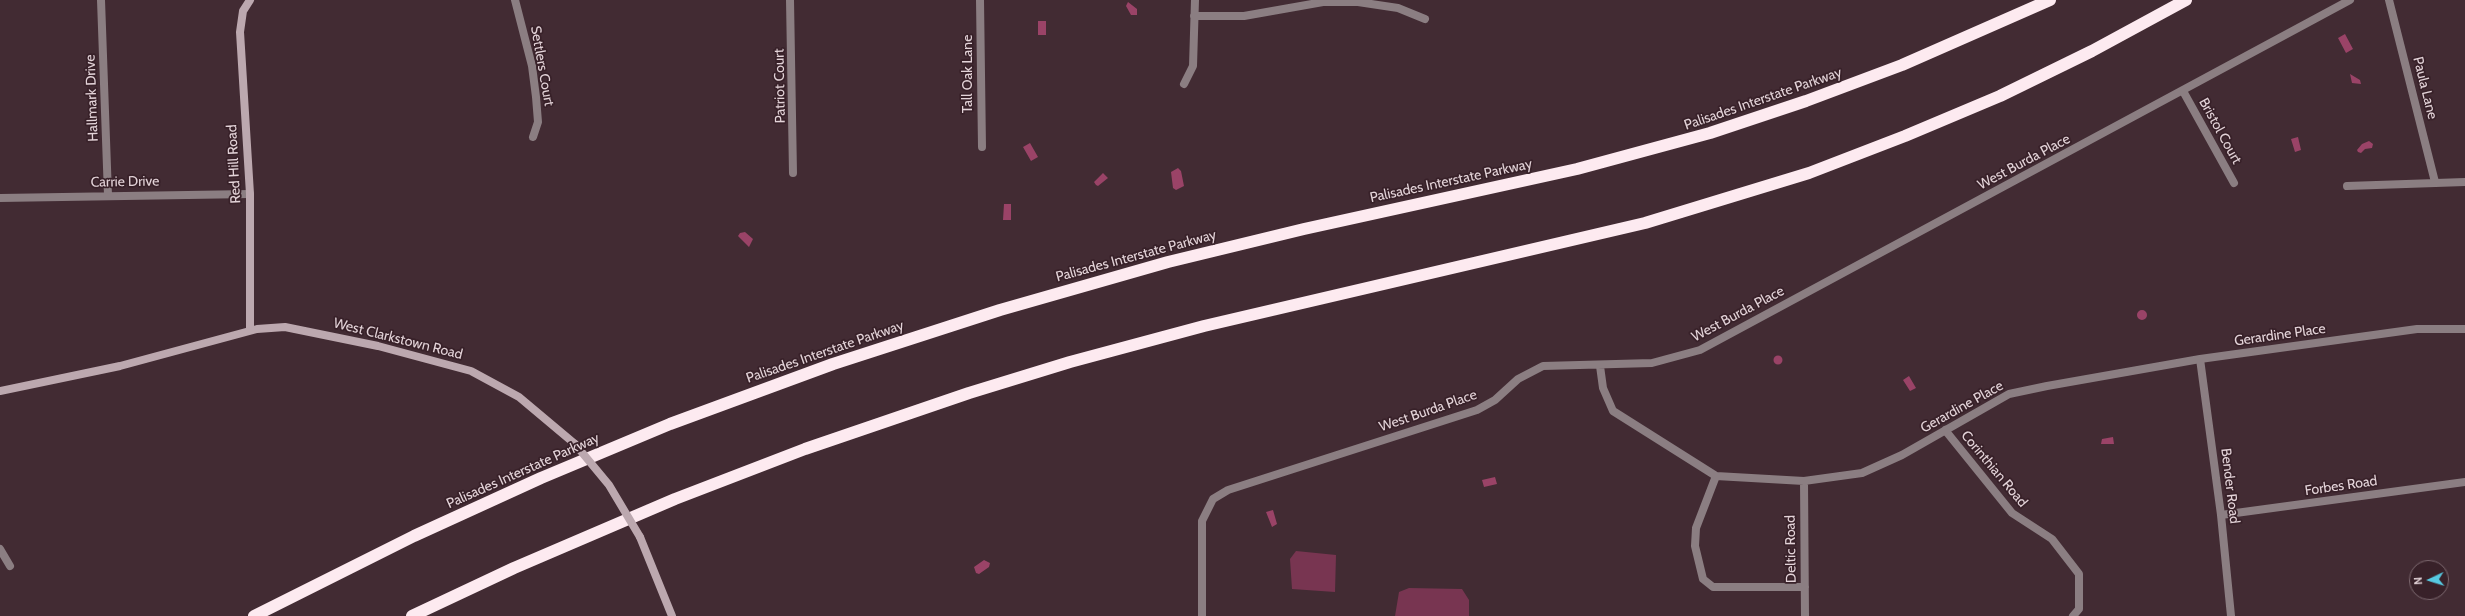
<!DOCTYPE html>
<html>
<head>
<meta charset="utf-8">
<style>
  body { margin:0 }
  #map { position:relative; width:2465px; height:616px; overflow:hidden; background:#422b33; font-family:Cabin,sans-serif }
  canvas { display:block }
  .north { position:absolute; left:2409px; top:560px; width:40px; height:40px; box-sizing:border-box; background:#382129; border:1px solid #7c686f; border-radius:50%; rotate:266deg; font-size:11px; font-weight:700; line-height:16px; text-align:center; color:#e3d3d8 }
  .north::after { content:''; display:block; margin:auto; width:14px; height:18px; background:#56c9e1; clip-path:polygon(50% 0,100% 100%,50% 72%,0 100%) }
</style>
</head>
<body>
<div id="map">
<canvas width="2465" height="616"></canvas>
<div class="north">N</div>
</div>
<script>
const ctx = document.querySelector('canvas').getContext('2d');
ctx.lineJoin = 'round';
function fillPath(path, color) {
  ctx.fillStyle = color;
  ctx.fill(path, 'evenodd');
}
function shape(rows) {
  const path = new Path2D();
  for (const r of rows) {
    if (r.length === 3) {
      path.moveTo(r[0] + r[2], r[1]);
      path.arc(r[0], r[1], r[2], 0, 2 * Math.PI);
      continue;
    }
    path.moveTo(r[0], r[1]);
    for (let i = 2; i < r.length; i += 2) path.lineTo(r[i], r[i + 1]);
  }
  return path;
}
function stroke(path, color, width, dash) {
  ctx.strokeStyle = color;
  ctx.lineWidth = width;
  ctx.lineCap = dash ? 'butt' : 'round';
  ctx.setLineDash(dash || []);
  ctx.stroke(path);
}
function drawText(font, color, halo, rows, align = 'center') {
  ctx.font = font + ' Cabin,sans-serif';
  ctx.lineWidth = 3.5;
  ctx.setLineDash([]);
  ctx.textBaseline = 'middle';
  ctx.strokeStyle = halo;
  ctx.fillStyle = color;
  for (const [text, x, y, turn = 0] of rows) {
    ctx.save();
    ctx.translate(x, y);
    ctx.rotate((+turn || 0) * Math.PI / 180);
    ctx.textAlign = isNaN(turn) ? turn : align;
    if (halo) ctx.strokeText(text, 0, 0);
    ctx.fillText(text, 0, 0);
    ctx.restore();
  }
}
fillPath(shape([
  [1296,551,1336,555,1335,592,1292,589,1290,559],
  [1409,588,1462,589,1469,600,1469,616,1395,616,1399,592]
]), '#783551');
fillPath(shape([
  [1128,2,1137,9,1137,15,1131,15,1126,6],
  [1038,21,1046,21,1046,35,1038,35],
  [2345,34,2353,49,2346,53,2338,38],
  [2350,74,2360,80,2361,84,2352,83],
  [2298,137,2301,150,2295,152,2291,139],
  [2369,141,2373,144,2372,148,2365,149,2361,153,2358,152,2357,150,2362,144],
  [1030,143,1038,157,1031,161,1023,147],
  [1178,168,1181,171,1184,186,1176,190,1173,188,1171,172],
  [1103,173,1108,178,1098,186,1096,185,1094,182],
  [1004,204,1011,204,1011,220,1003,220],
  [745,232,753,239,749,247,738,236,740,233],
  [2142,315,5],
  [1778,360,4.5],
  [1909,376,1916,388,1910,391,1903,380],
  [2113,437,2114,444,2101,444,2102,439],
  [1495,477,1497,484,1484,487,1482,480],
  [1273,510,1277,524,1272,527,1266,512],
  [984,560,990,563,989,567,979,574,976,573,974,567]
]), '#9a4367');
stroke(shape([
  [101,0,108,195],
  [515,0,532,66,536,97,538,122,533,137],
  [790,0,793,173],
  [980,0,982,147],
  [2389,0,2435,182],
  [1194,16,1244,16,1323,2,1358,2,1398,8,1425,19],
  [1184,84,1193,66,1195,0],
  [2183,91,2234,183],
  [2347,186,2465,182],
  [0,198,250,194],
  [2200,359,2221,515,2231,616],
  [1600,366,1603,388,1613,411,1716,476,1804,481,1862,473,1902,455,2009,394,2047,386,2200,359,2417,329,2465,329],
  [1945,430,2012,513,2052,539,2079,574,2079,609,2073,616],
  [1716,476,1696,528,1695,546,1703,579,1713,587,1805,587],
  [1804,481,1805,616],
  [2221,515,2465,482],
  [0,549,10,566],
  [1202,616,1202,521,1213,499,1228,490,1477,410,1495,400,1518,379,1543,366,1652,363,1700,350,2350,0]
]), '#8b7e82', 8);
stroke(shape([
  [250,330,250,194,240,32,243,11,250,0],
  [0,391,120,366,257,329,285,327,378,346,471,371,519,397,575,444],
  [640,537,672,616]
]), '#bca8af', 8);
stroke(shape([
  [254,616,414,536,541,478,670,424,833,364,1000,310,1168,262,1304,229,1577,169,1710,133,1806,101,1902,65,2050,0],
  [412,616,514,568,675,499,805,449,969,393,1070,362,1204,326,1645,223,1809,173,1905,136,2000,96,2092,51,2186,0]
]), '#fdeaf0', 12);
stroke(shape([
  [575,444,609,485,640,537]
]), '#bca8af', 8);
drawText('14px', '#e3d3d8', '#382129', [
  ["Settlers Court",542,66,80],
  ["Tall Oak Lane",968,74,-90],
  ["Patriot Court",780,86,-91],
  ["Paula Lane",2425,88,76],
  ["Hallmark Drive",92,98,-92],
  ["Palisades Interstate Parkway",1763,99,-19],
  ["Bristol Court",2220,131,61],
  ["West Burda Place",2024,162,-28],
  ["Red Hill Road",234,164,-93],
  ["Palisades Interstate Parkway",1451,181,-12],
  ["Carrie Drive",125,182,-1],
  ["Palisades Interstate Parkway",1136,256,-15],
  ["West Burda Place",1738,314,-28],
  ["Gerardine Place",2280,335,-8],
  ["West Clarkstown Road",398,339,14],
  ["Palisades Interstate Parkway",825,352,-19],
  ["Gerardine Place",1962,407,-29],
  ["West Burda Place",1428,411,-19],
  ["Corinthian Road",1994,469,50],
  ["Palisades Interstate Parkway",523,471,-24],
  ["Bender Road",2230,486,83],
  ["Forbes Road",2341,486,-8],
  ["Deltic Road",1791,549,-91]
]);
</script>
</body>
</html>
